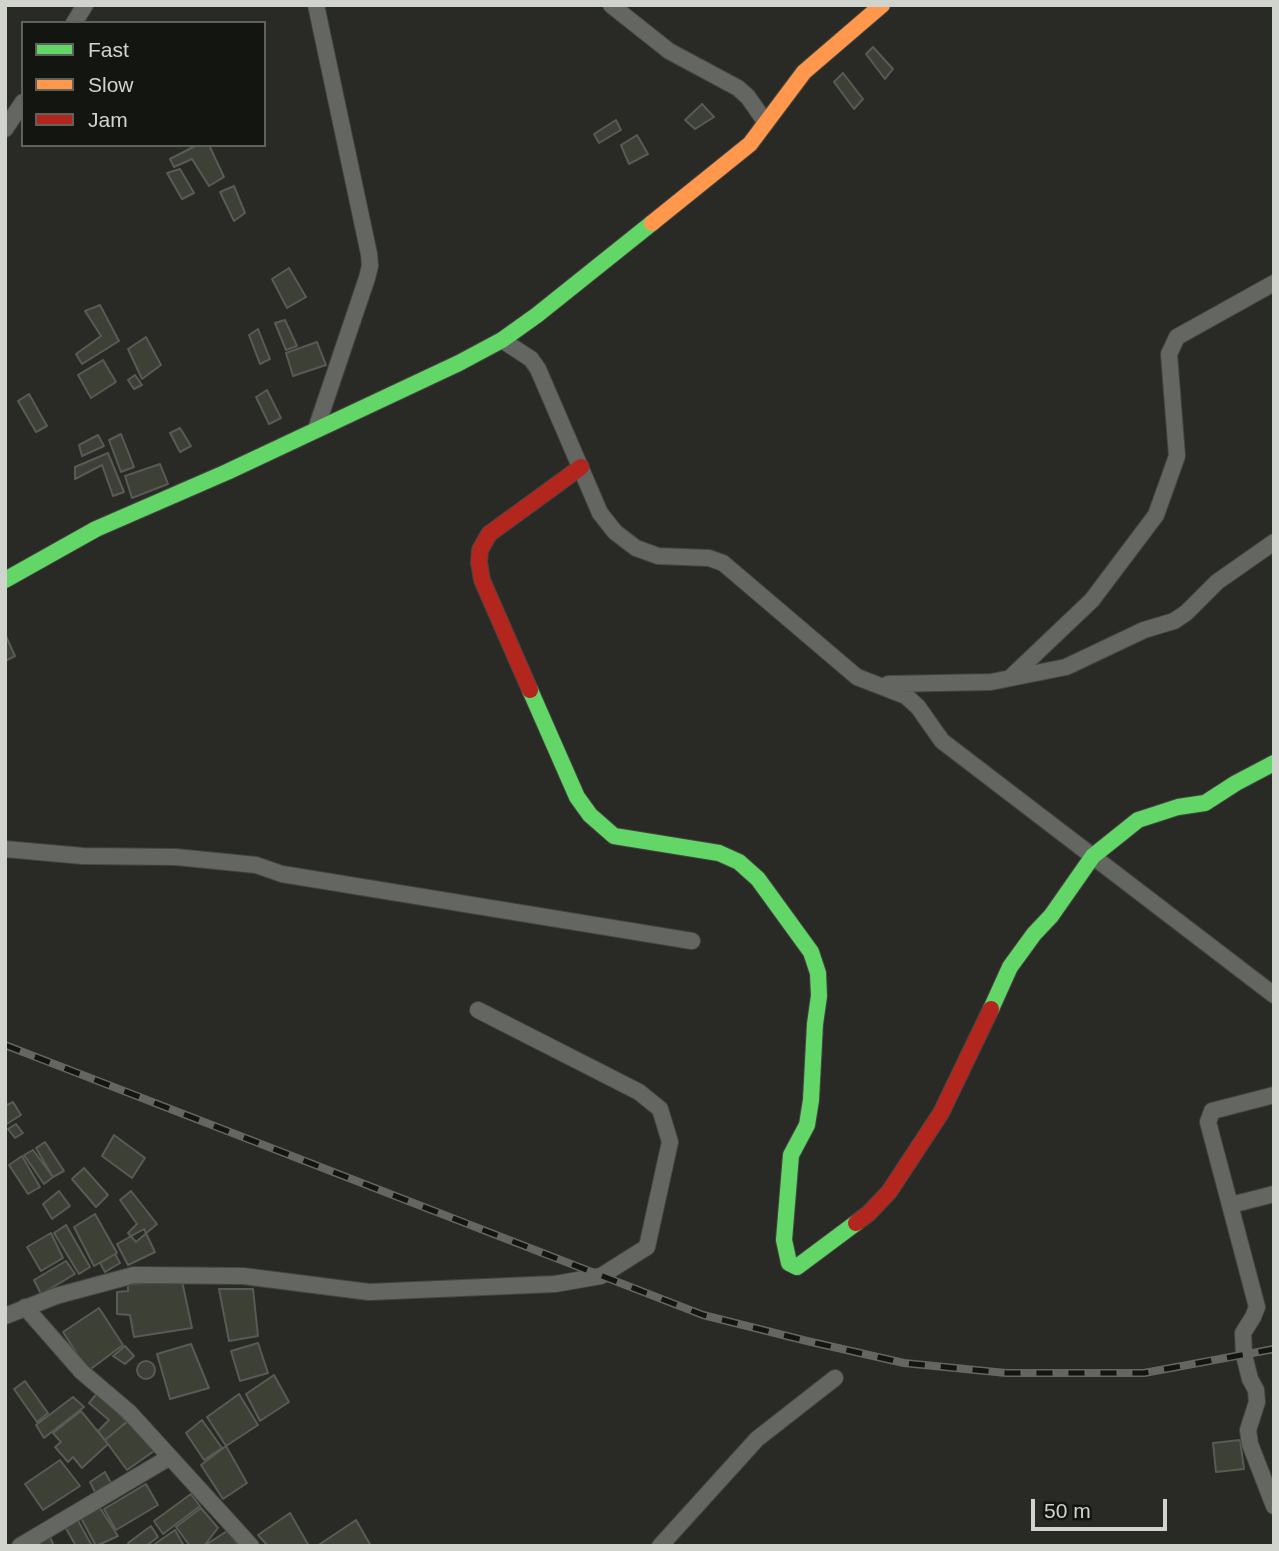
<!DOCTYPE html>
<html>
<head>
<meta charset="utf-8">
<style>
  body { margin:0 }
  #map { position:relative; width:1279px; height:1551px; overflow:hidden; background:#292a25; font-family:Helvetica,sans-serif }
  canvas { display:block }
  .frame { position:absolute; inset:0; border:7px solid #d1d4cd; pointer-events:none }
  .legend { position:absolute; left:21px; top:21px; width:245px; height:126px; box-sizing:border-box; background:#131510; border:2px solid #5f615c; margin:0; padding:9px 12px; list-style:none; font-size:21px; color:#d1d4cd }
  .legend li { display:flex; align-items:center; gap:14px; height:35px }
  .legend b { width:35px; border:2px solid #5f615c }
  .scale { position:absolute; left:1031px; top:1499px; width:136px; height:32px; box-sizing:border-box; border:4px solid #d1d4cd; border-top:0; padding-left:9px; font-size:21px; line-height:24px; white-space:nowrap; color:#d1d4cd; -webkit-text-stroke:5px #131510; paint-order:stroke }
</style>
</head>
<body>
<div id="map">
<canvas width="1279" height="1551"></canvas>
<div class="frame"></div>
<ul class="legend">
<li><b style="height:9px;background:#63d668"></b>Fast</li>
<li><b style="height:9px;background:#ff974d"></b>Slow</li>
<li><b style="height:9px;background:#b3261e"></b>Jam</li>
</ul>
<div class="scale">50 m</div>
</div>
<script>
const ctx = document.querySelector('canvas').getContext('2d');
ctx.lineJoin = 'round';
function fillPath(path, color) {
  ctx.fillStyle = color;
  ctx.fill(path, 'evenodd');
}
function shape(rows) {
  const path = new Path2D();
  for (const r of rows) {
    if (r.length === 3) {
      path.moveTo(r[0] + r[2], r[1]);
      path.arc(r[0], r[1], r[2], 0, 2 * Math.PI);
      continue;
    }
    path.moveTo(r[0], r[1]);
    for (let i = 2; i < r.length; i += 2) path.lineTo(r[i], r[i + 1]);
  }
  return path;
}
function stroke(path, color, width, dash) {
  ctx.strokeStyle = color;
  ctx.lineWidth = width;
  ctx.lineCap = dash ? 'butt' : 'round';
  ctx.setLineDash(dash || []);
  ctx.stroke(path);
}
const building = shape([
  [873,47,893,69,885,79,866,54,873,47],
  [843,73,863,99,854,109,834,82,843,73],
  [702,104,714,117,695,129,685,120,702,104],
  [616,120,621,130,599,143,594,134,616,120],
  [637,135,648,154,629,164,621,145,637,135],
  [197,145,209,145,224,177,209,186,192,159,174,167,170,159,197,145],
  [180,169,194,193,182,199,167,173,180,169],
  [234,186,245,213,234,221,220,192,234,186],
  [289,268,306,297,287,308,272,279,289,268],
  [100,305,119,341,82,364,76,354,101,336,85,311,100,305],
  [285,320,297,346,286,350,275,323,285,320],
  [258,329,270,359,260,364,249,335,258,329],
  [146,337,161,365,142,379,128,349,146,337],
  [317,342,326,365,293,376,286,353,317,342],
  [103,360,116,382,91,398,78,375,103,360],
  [135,375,142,385,134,389,128,380,135,375],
  [267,390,281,418,269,424,256,397,267,390],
  [29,394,47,426,36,432,18,401,29,394],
  [180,428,191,446,180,452,170,433,180,428],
  [121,434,134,467,121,472,109,440,121,434],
  [98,435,104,446,82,456,79,445,98,435],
  [108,453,124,492,113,496,102,465,75,479,75,467,108,453],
  [160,464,168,484,132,498,125,476,160,464],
  [5,634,15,656,5,661,5,634],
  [13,1102,21,1115,5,1125,5,1106,13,1102],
  [16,1124,23,1133,15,1138,8,1129,16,1124],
  [114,1135,145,1158,132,1178,102,1156,114,1135],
  [45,1142,64,1171,53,1177,36,1148,45,1142],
  [33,1150,53,1177,44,1184,24,1155,33,1150],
  [22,1156,40,1187,28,1194,9,1165,22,1156],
  [84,1168,108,1195,96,1207,72,1179,84,1168],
  [59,1191,70,1206,52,1219,43,1204,59,1191],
  [131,1191,157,1224,136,1242,128,1233,137,1224,120,1200,131,1191],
  [95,1214,117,1253,94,1266,74,1227,95,1214],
  [66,1225,90,1267,79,1274,54,1233,66,1225],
  [144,1229,155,1252,128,1265,117,1244,144,1229],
  [51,1233,63,1258,41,1271,27,1247,51,1233],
  [115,1254,120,1263,105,1272,100,1263,115,1254],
  [66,1261,75,1274,41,1294,34,1280,66,1261],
  [182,1281,192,1328,134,1337,130,1315,117,1314,117,1292,128,1291,128,1284,182,1281],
  [219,1289,253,1289,258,1336,229,1341,219,1289],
  [99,1308,123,1345,88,1371,63,1332,99,1308],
  [258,1343,268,1373,240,1381,231,1351,258,1343],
  [191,1344,209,1388,170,1399,157,1354,191,1344],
  [125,1346,134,1356,125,1364,113,1356,125,1346],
  [146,1370,9],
  [274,1375,289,1402,260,1421,246,1394,274,1375],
  [25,1381,48,1413,37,1422,14,1389,25,1381],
  [98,1392,127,1422,105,1440,98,1431,109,1420,89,1403,98,1392],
  [239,1394,258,1425,226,1446,207,1417,239,1394],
  [73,1397,84,1407,44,1438,36,1425,73,1397],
  [81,1411,108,1444,82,1468,73,1457,68,1462,55,1447,61,1442,53,1433,81,1411],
  [130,1419,154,1451,127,1470,105,1440,130,1419],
  [202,1420,222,1448,204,1460,186,1433,202,1420],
  [1240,1440,1244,1469,1216,1472,1213,1443,1240,1440],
  [226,1446,247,1483,223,1499,201,1465,226,1446],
  [60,1460,80,1486,43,1510,25,1484,60,1460],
  [105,1472,111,1483,95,1492,90,1482,105,1472],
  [146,1484,158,1505,116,1530,104,1509,146,1484],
  [191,1494,200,1506,163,1534,154,1521,191,1494],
  [100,1508,118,1536,96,1546,81,1518,100,1508],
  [201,1508,218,1528,204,1546,190,1546,176,1527,201,1508],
  [290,1513,309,1546,268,1546,258,1535,290,1513],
  [77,1519,92,1546,76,1546,64,1525,77,1519],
  [356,1520,371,1546,317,1546,356,1520],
  [151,1526,158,1537,146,1546,130,1546,128,1543,151,1526],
  [175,1530,184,1546,152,1546,175,1530],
  [227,1531,239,1546,204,1546,227,1531],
  [49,1535,54,1546,30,1546,49,1535]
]);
fillPath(building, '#3d4035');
stroke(building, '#595a55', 2);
const street = shape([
  [611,5,669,51,738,88,748,97,766,123],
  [74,23,85,5],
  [5,129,23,102],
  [502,340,531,359,538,369,600,513,615,532,636,548,658,556,709,558,723,563,857,677,906,696,918,707,942,741,1274,995],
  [316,429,367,278,370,266,369,254,316,5],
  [1010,678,1092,600,1156,515,1177,456,1169,354,1177,337,1274,283],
  [888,684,991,682,1066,667,1144,630,1174,621,1186,613,1217,582,1274,542],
  [5,849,83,856,176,857,256,865,282,874,692,941],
  [1274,1095,1212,1111,1208,1122,1257,1307,1253,1317,1243,1333,1244,1355,1250,1379,1256,1390,1257,1402,1248,1430,1250,1444,1274,1506],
  [1231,1205,1274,1194],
  [25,1307,82,1372,129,1412,251,1546],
  [5,1316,56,1296,134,1275,243,1276,369,1292,555,1284,601,1276,647,1247,670,1142,660,1109,639,1092,478,1010],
  [20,1546,170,1457],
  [660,1546,757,1439,835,1378]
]);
const fast = shape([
  [5,580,96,529,227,472,459,363,502,340,537,315,652,223],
  [530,690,577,797,590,815,614,836,719,853,739,862,758,879,811,952,818,973,819,996,815,1024,811,1100,807,1125,791,1155,784,1240,789,1263,797,1267,856,1223],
  [991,1009,1010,967,1034,934,1051,916,1093,856,1138,820,1178,807,1205,803,1236,783,1274,763]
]);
const slow = shape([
  [652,223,750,144,804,72,882,5]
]);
const jam = shape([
  [530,690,482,580,479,562,480,550,489,534,581,467],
  [856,1223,869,1213,889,1192,941,1113,991,1009]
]);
stroke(street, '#444541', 18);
stroke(fast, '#444541', 18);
stroke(slow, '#444541', 18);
stroke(jam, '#444541', 18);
stroke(street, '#646661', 16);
stroke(fast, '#63d668', 16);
stroke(slow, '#ff974d', 16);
stroke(jam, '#b3261e', 16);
const rail = shape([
  [5,1045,703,1315,807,1341,904,1363,1006,1373,1144,1373,1274,1349]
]);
stroke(rail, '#656662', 8);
stroke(rail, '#131510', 5, [16]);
</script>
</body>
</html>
